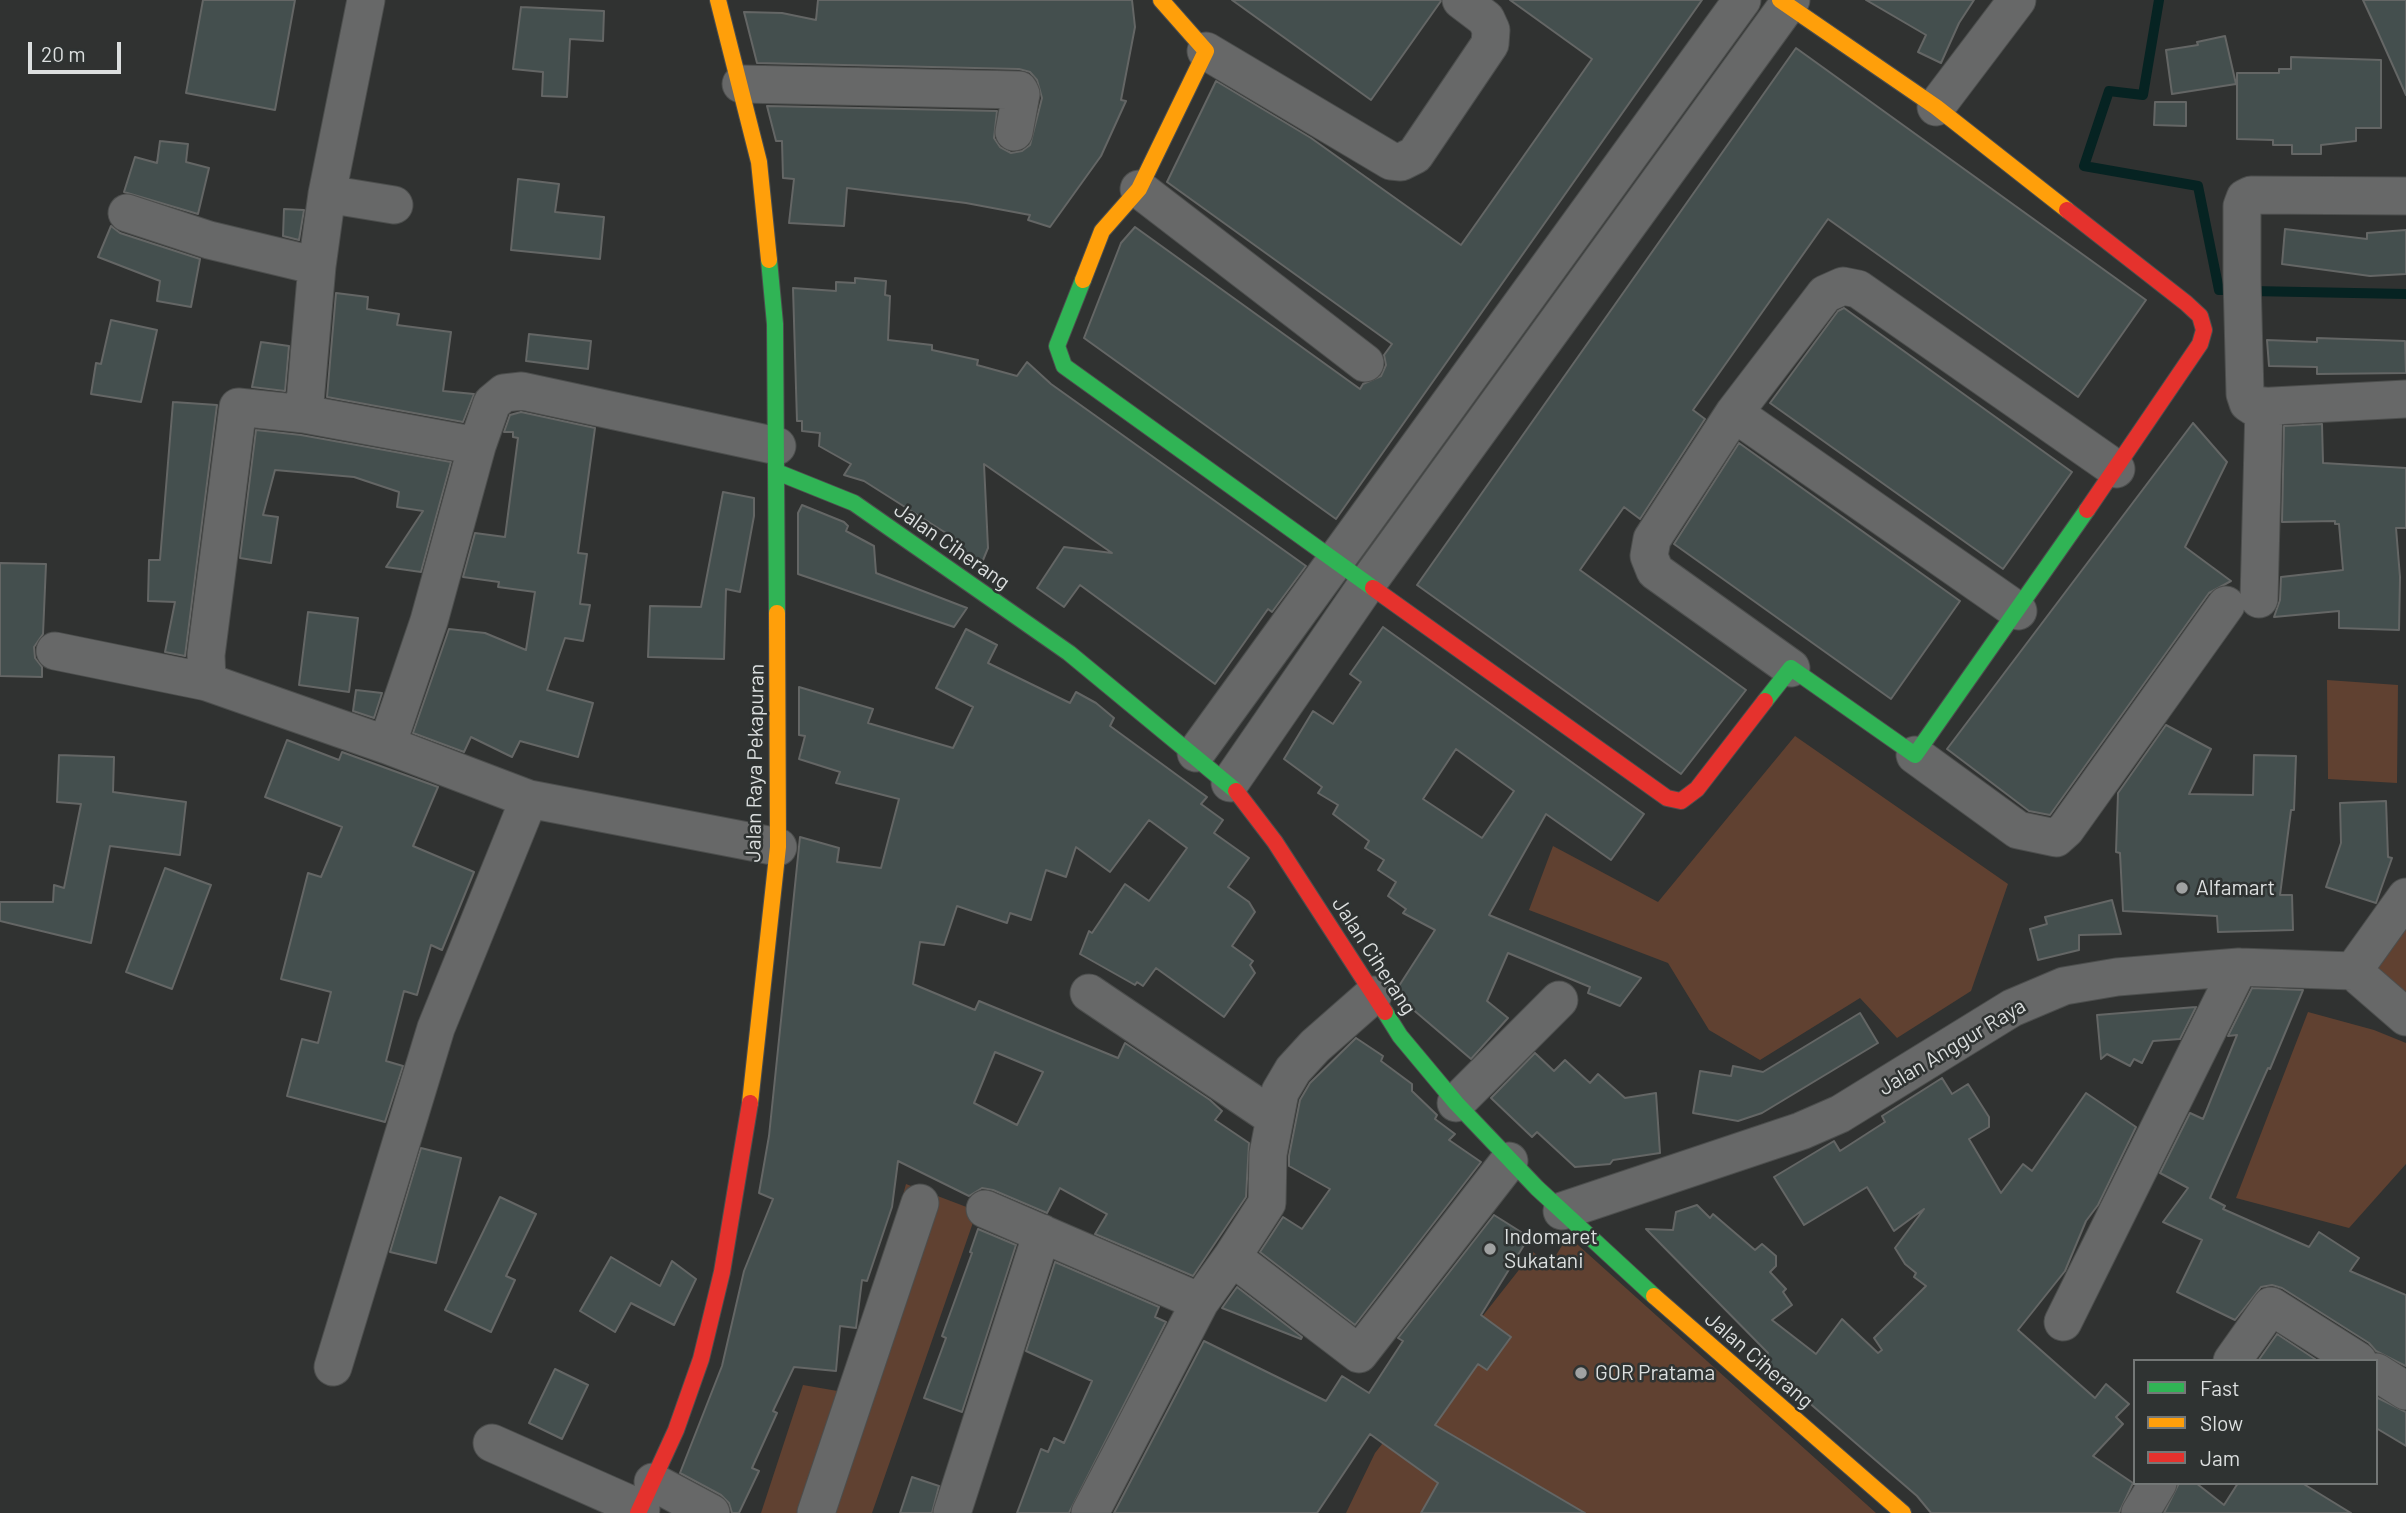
<!DOCTYPE html>
<html>
<head>
<meta charset="utf-8">
<style>
  body { margin:0 }
  #map { position:relative; width:2406px; height:1513px; overflow:hidden; background:#303231; font-family:Barlow,sans-serif }
  canvas { display:block }
  .legend { position:absolute; left:2133px; top:1359px; width:245px; height:126px; box-sizing:border-box; background:#2f3332; border:2px solid #747877; margin:0; padding:9px 12px; list-style:none; font-size:21px; color:#dcdfdf }
  .legend li { display:flex; align-items:center; gap:14px; height:35px }
  .legend b { width:35px; border:2px solid #747877 }
  .scale { position:absolute; left:28px; top:42px; width:93px; height:32px; box-sizing:border-box; border:4px solid #dcdfdf; border-top:0; padding-left:9px; font-size:21px; line-height:24px; white-space:nowrap; color:#dcdfdf; -webkit-text-stroke:5px #2f3332; paint-order:stroke }
</style>
</head>
<body>
<div id="map">
<canvas width="2406" height="1513"></canvas>
<ul class="legend">
<li><b style="height:9px;background:#30b455"></b>Fast</li>
<li><b style="height:9px;background:#ff9f0a"></b>Slow</li>
<li><b style="height:9px;background:#e5322d"></b>Jam</li>
</ul>
<div class="scale">20 m</div>
</div>
<script>
const ctx = document.querySelector('canvas').getContext('2d');
ctx.lineJoin = 'round';
function fillPath(path, color) {
  ctx.fillStyle = color;
  ctx.fill(path, 'evenodd');
}
function shape(rows) {
  const path = new Path2D();
  for (const r of rows) {
    path.moveTo(r[0], r[1]);
    for (let i = 2; i < r.length; i += 2) path.lineTo(r[i], r[i + 1]);
  }
  return path;
}
function stroke(path, color, width, dash) {
  ctx.strokeStyle = color;
  ctx.lineWidth = width;
  ctx.lineCap = dash ? 'butt' : 'round';
  ctx.setLineDash(dash || []);
  ctx.stroke(path);
}
function drawText(font, color, halo, rows, align = 'center') {
  ctx.font = font + ' Barlow,sans-serif';
  ctx.lineWidth = 5;
  ctx.setLineDash([]);
  ctx.textBaseline = 'middle';
  ctx.strokeStyle = halo;
  ctx.fillStyle = color;
  for (const [text, x, y, turn = 0] of rows) {
    ctx.save();
    ctx.translate(x, y);
    ctx.rotate((+turn || 0) * Math.PI / 180);
    ctx.textAlign = isNaN(turn) ? turn : align;
    if (halo) ctx.strokeText(text, 0, 0);
    ctx.fillText(text, 0, 0);
    ctx.restore();
  }
}
fillPath(shape([
  [2327,680,2398,685,2397,783,2328,779],
  [1795,736,2008,884,1971,991,1897,1038,1860,998,1760,1060,1709,1030,1668,963,1529,910,1553,846,1658,902],
  [2406,897,2406,1017,2353,971],
  [2308,1012,2374,1030,2406,1043,2406,1164,2349,1228,2236,1198],
  [906,1184,977,1211,872,1513,761,1513,803,1385,849,1393],
  [1568,1236,1876,1513,1561,1513,1567,1502,1463,1441,1421,1513,1346,1513,1375,1453,1533,1252,1550,1265],
  [1488,1320,1511,1337,1487,1370,1464,1353],
  [1469,1376,1409,1462,1391,1449]
]), '#604131');
stroke(shape([
  [2159,0,2143,95,2109,91,2084,166,2198,186,2219,290,2235,290],
  [2251,291,2406,294]
]), '#062322', 10);
const building = shape([
  [203,0,295,0,275,110,186,93,203,0],
  [818,0,1132,0,1135,27,1121,100,1126,101,1101,156,1050,227,1028,220,1030,215,966,203,847,188,844,226,789,223,794,179,783,178,782,141,776,141,767,106,997,111,994,138,1000,147,1011,153,1022,151,1030,145,1042,98,1037,80,1030,72,1019,69,757,63,744,12,782,13,816,20,818,0],
  [1232,0,1440,0,1441,1,1371,100,1232,0],
  [1510,0,1702,0,1336,519,1084,338,1121,243,1135,227,1360,389,1363,384,1381,376,1386,365,1384,355,1392,344,1167,182,1216,81,1311,138,1461,245,1592,59,1510,0],
  [1866,0,1974,0,1959,23,1941,63,1918,52,1926,35,1866,0],
  [2363,0,2406,0,2406,95,2376,28,2363,0],
  [521,7,604,11,603,41,570,39,567,97,542,96,543,72,513,69,521,7],
  [2225,36,2236,84,2172,94,2166,50,2198,45,2197,42,2225,36],
  [1796,48,2146,300,2078,397,1828,219,1693,410,1705,419,1640,519,1624,507,1580,570,1746,690,1681,774,1417,585,1796,48],
  [2291,57,2381,60,2381,128,2356,128,2356,141,2321,145,2321,154,2292,154,2292,145,2273,145,2273,140,2237,139,2237,73,2279,73,2279,69,2291,69,2291,57],
  [2155,102,2186,102,2186,126,2154,125,2155,102],
  [160,141,188,144,186,162,209,168,198,214,124,192,135,157,157,163,160,141],
  [518,179,559,184,555,212,604,217,600,259,511,250,518,179],
  [284,209,304,210,299,240,283,236,284,209],
  [111,226,120,233,200,259,191,307,157,301,160,281,98,257,111,226],
  [2285,229,2367,239,2367,233,2406,230,2406,274,2370,276,2282,264,2285,229],
  [855,278,886,281,885,295,890,296,888,340,932,345,932,350,978,360,977,365,1017,376,1027,362,1051,384,1306,566,1272,612,1268,609,1215,684,1080,585,1064,607,1037,588,1064,547,1112,553,984,464,988,548,981,565,955,547,957,540,864,481,844,475,851,464,819,446,820,433,802,431,802,421,797,421,793,288,836,291,836,282,855,283,855,278],
  [336,293,368,297,367,309,399,314,397,325,451,332,443,391,474,394,463,422,327,397,336,293],
  [1844,308,2072,472,2003,569,1770,403,1838,311,1844,308],
  [111,320,157,330,141,402,91,394,96,363,101,364,111,320],
  [529,334,591,341,588,369,526,361,529,334],
  [2317,338,2405,341,2406,373,2317,374,2317,367,2269,366,2267,340,2317,342,2317,338],
  [261,342,289,346,285,391,252,387,261,342],
  [173,402,217,405,185,656,165,652,175,602,148,601,149,560,160,560,173,402],
  [521,412,595,428,578,553,587,554,580,604,590,605,583,641,565,638,547,690,593,703,578,757,520,741,512,757,471,737,464,752,413,733,449,629,485,633,526,650,535,592,498,587,499,582,463,577,475,533,505,537,518,438,513,437,513,432,504,432,510,415,521,412],
  [2193,423,2227,462,2185,547,2231,581,2209,593,2050,815,2029,811,1947,749,2193,423],
  [2322,424,2323,463,2406,468,2406,528,2396,528,2400,577,2399,630,2339,628,2339,611,2274,617,2280,600,2281,577,2343,570,2339,524,2335,524,2335,521,2282,522,2284,426,2322,424],
  [256,430,301,435,451,462,421,572,386,567,423,511,397,507,399,492,354,477,275,470,263,515,278,517,271,563,240,558,256,430],
  [1739,443,1960,601,1891,699,1674,544,1739,443],
  [723,492,754,498,754,516,740,592,726,589,724,659,648,657,650,606,701,607,723,492],
  [802,505,844,522,848,526,846,531,874,546,876,573,967,608,954,627,798,574,798,513,802,505],
  [0,563,46,564,43,634,34,647,35,658,42,667,42,677,0,676,0,563],
  [308,612,358,618,349,692,299,685,308,612],
  [1383,627,1644,814,1611,860,1546,814,1489,915,1641,978,1620,1006,1588,993,1590,987,1508,953,1487,1001,1508,1018,1471,1059,1410,1007,1397,989,1435,930,1403,913,1406,909,1388,896,1396,882,1378,870,1384,860,1365,848,1369,841,1333,814,1338,805,1318,793,1322,787,1284,759,1313,711,1333,724,1361,682,1350,674,1383,627],
  [1456,749,1514,791,1482,838,1423,799,1456,749],
  [966,629,997,645,988,663,1070,703,1076,692,1096,703,1114,718,1110,726,1207,797,1201,804,1223,820,1214,833,1249,858,1228,887,1249,902,1255,912,1232,946,1253,961,1250,965,1255,973,1224,1017,1156,968,1143,986,1137,982,1135,985,1080,954,1089,931,1092,933,1125,884,1149,901,1187,848,1149,820,1110,872,1076,847,1066,877,1046,870,1031,920,1010,913,1007,923,957,906,944,945,920,942,913,984,975,1010,979,1001,1118,1058,1125,1043,1128,1045,1210,1100,1222,1111,1215,1120,1249,1143,1246,1197,1193,1276,1095,1234,1107,1214,1060,1188,1047,1213,993,1190,982,1188,969,1196,898,1161,892,1207,867,1281,862,1280,856,1328,840,1326,836,1371,794,1367,773,1411,777,1413,752,1468,759,1471,739,1513,732,1513,729,1503,721,1495,680,1473,722,1366,744,1271,773,1199,759,1193,769,1136,800,837,839,848,837,862,881,868,899,799,836,783,840,772,799,759,805,736,799,735,799,687,873,709,868,723,953,748,973,707,936,688,966,629],
  [995,1052,1043,1072,1017,1125,974,1103,995,1052],
  [356,690,382,693,374,718,353,711,356,690],
  [2166,725,2211,749,2189,794,2253,795,2254,755,2296,756,2294,810,2291,810,2280,895,2292,895,2293,930,2218,932,2217,916,2123,911,2120,853,2116,852,2118,793,2166,725],
  [287,740,339,760,342,752,438,787,413,846,474,872,442,950,431,945,417,995,404,991,386,1061,403,1066,385,1122,287,1096,302,1039,318,1043,331,992,281,979,308,873,321,877,342,827,265,797,287,740],
  [59,755,114,757,113,792,186,802,180,855,110,846,91,943,0,921,0,902,53,902,54,885,64,888,81,804,57,802,59,755],
  [2386,801,2388,857,2392,858,2376,903,2326,887,2341,843,2340,803,2386,801],
  [165,868,211,885,172,989,126,972,165,868],
  [2112,900,2121,934,2079,935,2079,950,2038,960,2030,929,2047,924,2045,917,2112,900],
  [2252,988,2303,990,2270,1069,2268,1068,2210,1198,2225,1206,2223,1209,2309,1247,2319,1232,2359,1258,2350,1271,2406,1295,2406,1366,2376,1351,2369,1343,2282,1288,2272,1285,2261,1287,2235,1320,2177,1292,2202,1240,2163,1222,2188,1188,2160,1173,2190,1113,2203,1119,2237,1035,2228,1036,2252,988],
  [2196,1007,2180,1039,2153,1041,2142,1063,2134,1059,2130,1066,2107,1054,2101,1059,2097,1015,2196,1007],
  [1860,1013,1878,1043,1762,1113,1738,1121,1693,1113,1700,1071,1731,1076,1733,1066,1763,1072,1860,1013],
  [1356,1038,1383,1056,1381,1061,1412,1084,1412,1091,1437,1115,1435,1119,1455,1134,1449,1140,1481,1162,1355,1325,1260,1252,1283,1217,1302,1229,1330,1189,1289,1166,1289,1156,1300,1100,1310,1083,1356,1038],
  [1535,1053,1554,1071,1565,1060,1590,1083,1598,1074,1625,1098,1656,1093,1660,1153,1613,1160,1610,1164,1575,1167,1537,1132,1532,1137,1491,1098,1535,1053],
  [1942,1078,1952,1094,1968,1084,1989,1117,1989,1127,1969,1139,2001,1193,2023,1164,2032,1171,2086,1093,2136,1127,2098,1205,2086,1221,2065,1271,2018,1330,2095,1398,2106,1384,2129,1404,2116,1417,2123,1424,2093,1456,2133,1483,2119,1513,1931,1513,1917,1496,1770,1369,1763,1360,1768,1353,1646,1229,1673,1230,1676,1212,1697,1205,1710,1218,1713,1214,1755,1250,1762,1244,1776,1256,1776,1266,1770,1272,1786,1289,1783,1292,1792,1305,1772,1320,1816,1354,1842,1319,1878,1353,1882,1350,1874,1338,1926,1286,1914,1277,1916,1273,1905,1264,1895,1248,1924,1209,1894,1231,1867,1187,1804,1225,1774,1177,1834,1141,1840,1151,1885,1122,1882,1116,1942,1078],
  [421,1148,461,1158,436,1263,390,1252,421,1148],
  [500,1197,536,1214,506,1276,515,1280,491,1332,445,1310,500,1197],
  [1494,1215,1529,1237,1481,1315,1511,1337,1487,1370,1478,1364,1435,1425,1585,1513,1421,1513,1438,1483,1370,1434,1317,1513,1114,1513,1204,1341,1326,1401,1342,1376,1369,1393,1403,1341,1398,1338,1494,1215],
  [978,1229,1016,1245,962,1412,924,1398,946,1338,942,1336,972,1253,970,1252,978,1229],
  [611,1257,660,1286,672,1261,696,1279,674,1325,631,1303,615,1332,580,1311,611,1257],
  [1055,1262,1159,1307,1155,1317,1166,1322,1069,1513,1017,1513,1041,1449,1048,1452,1054,1438,1064,1443,1092,1381,1026,1351,1055,1262],
  [1237,1287,1302,1337,1301,1339,1222,1308,1237,1287],
  [2277,1334,2318,1361,2258,1361,2277,1334],
  [555,1369,588,1385,562,1439,529,1423,555,1369],
  [2376,1397,2406,1412,2406,1446,2376,1428,2376,1397],
  [912,1477,939,1486,932,1513,900,1513,912,1477],
  [2179,1483,2196,1483,2224,1505,2238,1483,2302,1483,2351,1513,2164,1513,2179,1483]
]);
fillPath(building, '#444f4e');
stroke(building, '#646665', 2);
const street = shape([
  [1206,51,1391,161,1401,162,1415,155,1490,44,1491,30,1486,19,1461,0],
  [741,84,1019,90,1021,94,1014,132],
  [1936,107,2017,0],
  [1139,189,1365,363],
  [327,194,394,205],
  [2406,196,2251,195,2245,198,2242,206,2242,278,2245,394,2248,403,2254,407,2406,399],
  [127,213,209,240,317,266],
  [1734,413,2018,611],
  [304,414,477,446],
  [2259,599,2264,406],
  [55,651,207,682,387,745,529,799,778,847],
  [1791,668,1655,571,1649,556,1652,539,1734,413,1825,294,1843,286,1858,289,2116,469],
  [207,682,206,655,238,407,304,414,317,266,327,194,366,0],
  [387,745,429,621,477,446,492,403,504,393,522,391,777,446],
  [1196,753,1742,0],
  [1915,755,2018,830,2056,838,2066,829,2226,605],
  [1230,783,1367,584,1791,0],
  [2353,971,2406,897],
  [2353,971,2406,1017],
  [1089,993,1273,1117],
  [1456,1103,1559,1000],
  [985,1209,1200,1302,1232,1257,1359,1354,1509,1161],
  [1562,1211,1801,1131,1840,1114,2012,1008,2064,986,2117,977,2239,967,2353,971],
  [1232,1257,1267,1203,1268,1154,1280,1092,1293,1070,1315,1046,1373,995],
  [2063,1322,2239,967],
  [2232,1361,2271,1306,2358,1361],
  [333,1367,436,1028,529,799],
  [2376,1372,2406,1391],
  [492,1443,641,1509],
  [653,1482,711,1513],
  [816,1513,920,1203],
  [952,1513,1042,1233],
  [1090,1513,1200,1302],
  [2140,1513,2158,1483]
]);
const fast = shape([
  [769,260,775,324,777,613],
  [1083,280,1057,346,1064,366,1373,588],
  [777,472,854,503,1069,653,1236,791],
  [1765,701,1791,668,1915,755,2087,510],
  [1385,1012,1400,1036,1456,1103,1537,1188,1654,1296]
]);
const slow = shape([
  [718,0,759,162,769,260],
  [1780,0,1936,107,2067,210],
  [1083,280,1102,231,1139,189,1206,51,1161,0],
  [750,1103,778,847,777,613],
  [1654,1296,1903,1513]
]);
const jam = shape([
  [2067,210,2186,303,2200,316,2204,330,2200,344,2087,510],
  [1373,588,1667,798,1681,801,1697,789,1765,701],
  [1236,791,1275,842,1385,1012],
  [638,1513,676,1430,701,1359,722,1272,750,1103]
]);
stroke(street, '#4c4e4d', 39);
stroke(fast, '#4c4e4d', 18);
stroke(slow, '#4c4e4d', 18);
stroke(jam, '#4c4e4d', 18);
stroke(street, '#676868', 37);
stroke(fast, '#30b455', 16);
stroke(slow, '#ff9f0a', 16);
stroke(jam, '#e5322d', 16);
for (const [x, y, r, color] of [
  [2182,888,7,"#a0a2a2"],
  [1490,1249,7,"#a0a2a2"],
  [1581,1373,7,"#a0a2a2"]
]) {
  const dot = new Path2D();
  dot.arc(x, y, r, 0, 2 * Math.PI);
  ctx.fillStyle = color;
  ctx.fill(dot);
  stroke(dot, '#2f3332', 2.5);
}
drawText('21px', '#dcdfdf', '#2f3332', [
  ["Jalan Ciherang",952,546,35],
  ["Jalan Raya Pekapuran",755,763,-89],
  ["Jalan Ciherang",1374,956,57],
  ["Jalan Anggur Raya",1952,1047,-31],
  ["Jalan Ciherang",1759,1360,41]
]);
drawText('21px', '#dcdfdf', '#2f3332', [
  ["Alfamart",2196,888],
  ["Indomaret",1504,1237],
  ["Sukatani",1504,1261],
  ["GOR Pratama",1595,1373]
], 'left');
</script>
</body>
</html>
